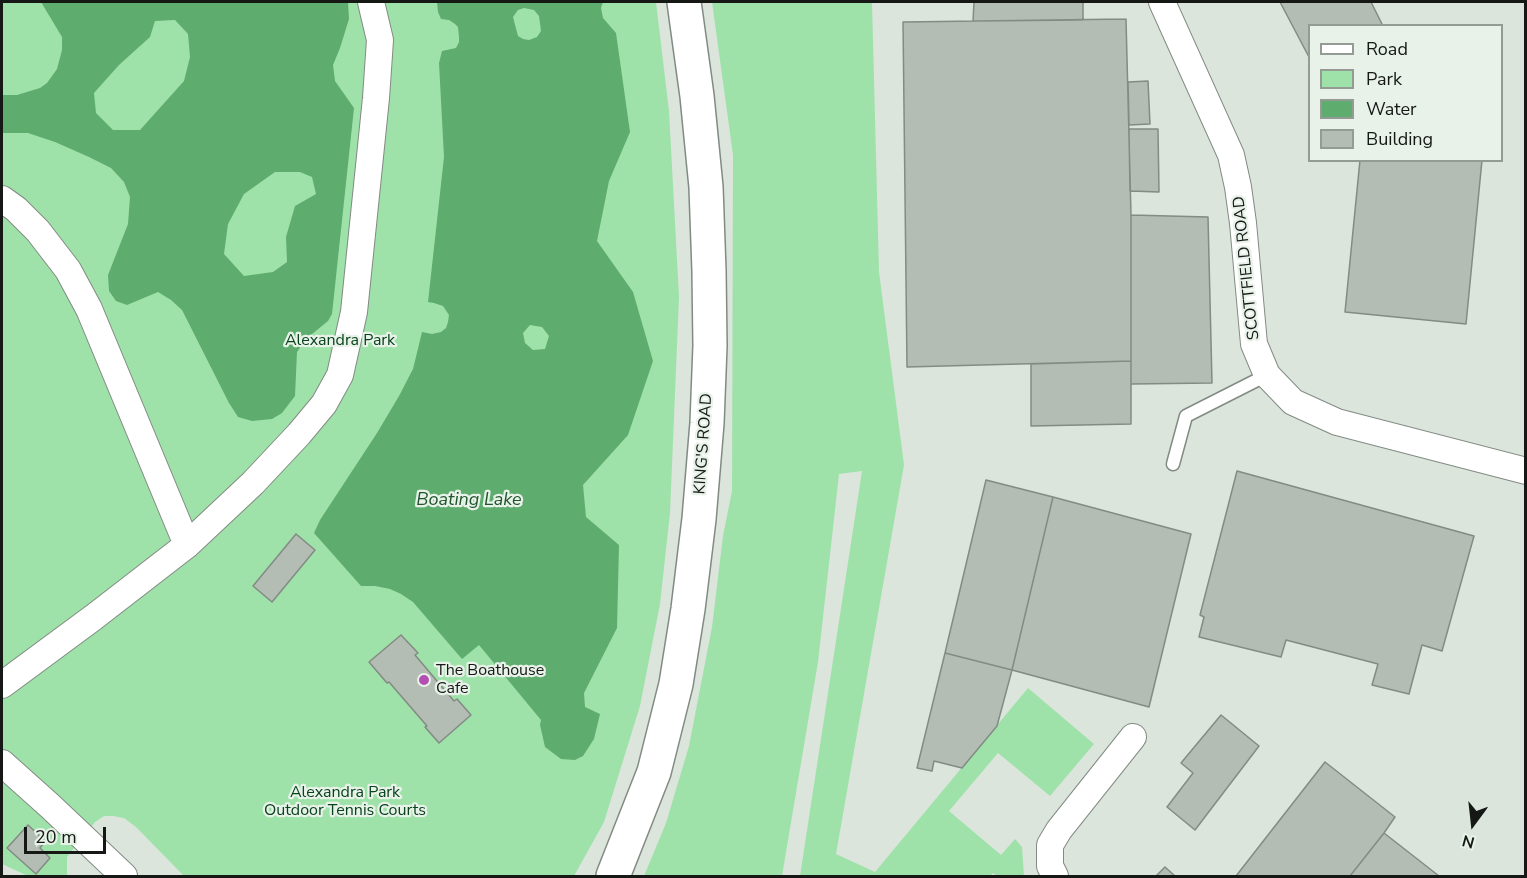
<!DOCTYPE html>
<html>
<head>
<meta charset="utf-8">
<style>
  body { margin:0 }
  #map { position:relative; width:1527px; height:878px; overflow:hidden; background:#dbe5dc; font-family:"Nunito Sans",sans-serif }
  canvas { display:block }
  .frame { position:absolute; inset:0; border:3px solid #151815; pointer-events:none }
  .legend { position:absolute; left:1308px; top:24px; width:195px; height:138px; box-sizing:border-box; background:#e8f2e9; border:2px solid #949b94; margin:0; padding:8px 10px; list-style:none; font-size:18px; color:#151815 }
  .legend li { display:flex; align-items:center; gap:12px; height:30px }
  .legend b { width:30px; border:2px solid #949b94 }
  .north { position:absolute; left:1443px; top:794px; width:60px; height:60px; -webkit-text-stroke:4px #e8f2e9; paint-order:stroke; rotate:195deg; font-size:16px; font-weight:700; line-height:24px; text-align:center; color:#151815 }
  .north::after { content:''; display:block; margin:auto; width:21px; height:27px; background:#151815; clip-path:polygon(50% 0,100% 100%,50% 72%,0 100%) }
  .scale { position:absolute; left:24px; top:827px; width:82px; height:27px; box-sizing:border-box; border:3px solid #151815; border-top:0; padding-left:8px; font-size:18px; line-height:21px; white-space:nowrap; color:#151815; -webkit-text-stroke:4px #e8f2e9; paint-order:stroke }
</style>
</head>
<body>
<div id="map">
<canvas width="1527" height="878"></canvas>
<div class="frame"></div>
<ul class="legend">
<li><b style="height:8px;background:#fff"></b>Road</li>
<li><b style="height:16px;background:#9ee2a9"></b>Park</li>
<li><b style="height:16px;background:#5eac6e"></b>Water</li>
<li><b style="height:16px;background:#b3bdb4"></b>Building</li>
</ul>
<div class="north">N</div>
<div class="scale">20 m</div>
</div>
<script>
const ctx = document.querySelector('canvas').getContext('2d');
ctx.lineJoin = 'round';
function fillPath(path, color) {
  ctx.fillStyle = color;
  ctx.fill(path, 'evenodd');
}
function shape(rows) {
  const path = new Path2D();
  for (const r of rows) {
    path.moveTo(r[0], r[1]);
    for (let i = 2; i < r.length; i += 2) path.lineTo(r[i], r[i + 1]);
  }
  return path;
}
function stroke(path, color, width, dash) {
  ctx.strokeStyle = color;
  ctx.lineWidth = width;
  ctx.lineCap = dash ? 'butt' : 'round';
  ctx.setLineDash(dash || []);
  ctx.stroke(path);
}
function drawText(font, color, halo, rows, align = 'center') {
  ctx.font = font + ' "Nunito Sans",sans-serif';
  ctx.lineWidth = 4.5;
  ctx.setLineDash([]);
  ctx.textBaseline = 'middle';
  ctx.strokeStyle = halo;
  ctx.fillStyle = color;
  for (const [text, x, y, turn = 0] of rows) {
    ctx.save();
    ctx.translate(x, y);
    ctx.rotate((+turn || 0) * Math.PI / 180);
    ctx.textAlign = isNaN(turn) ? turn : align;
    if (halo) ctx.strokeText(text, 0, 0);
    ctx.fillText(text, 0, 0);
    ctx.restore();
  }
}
fillPath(shape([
  [2,2,656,2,669,111,679,297,670,513,660,604,640,706,604,822,574,876,184,876,136,827,124,818,113,816,104,816,95,822,67,857,67,876,28,876,2,864],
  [712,2,872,2,879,272,904,465,836,854,875,872,1028,688,1094,744,1050,796,998,753,949,811,1001,855,1015,839,1022,847,1024,876,997,876,993,873,990,876,800,876,862,471,839,474,818,662,782,876,644,876,666,823,689,746,712,627,723,536,732,491,733,155]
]), '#9ee2a9');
fillPath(shape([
  [41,2,348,2,349,19,340,48,333,65,335,81,354,108,332,314,328,321,306,339,297,352,295,396,282,413,272,419,252,421,238,417,229,403,182,310,171,300,158,292,127,305,116,301,109,291,108,275,128,224,130,197,124,182,111,168,89,157,55,142,28,133,2,133,2,95,17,95,40,88,47,83,57,69,62,50,62,37],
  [175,20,188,34,190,57,184,81,140,130,113,130,96,113,94,93,119,65,150,37,155,21],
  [275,172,300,172,312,177,316,194,295,206,286,237,287,262,273,272,244,276,224,254,228,224,244,194],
  [437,2,603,2,601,8,603,18,616,33,630,132,609,181,597,241,633,292,653,361,628,435,583,485,586,517,619,545,617,628,584,693,585,707,600,714,594,739,583,756,575,760,561,759,545,747,540,725,541,720,479,645,462,659,413,602,401,594,390,589,375,586,361,586,314,533,320,520,377,433,399,396,413,369,422,332,432,334,441,332,446,328,448,322,449,315,443,306,434,303,428,302,444,157,439,63,442,51,456,48,459,42,459,37,458,27,455,24,449,20,441,19,438,12],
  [524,8,534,10,539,16,541,31,537,37,529,40,523,39,518,36,513,17,518,10],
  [530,325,542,327,549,336,545,349,533,350,525,343,523,333]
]), '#5eac6e');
const building = shape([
  [974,2,1083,2,1083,20,973,21,974,2],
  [1280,2,1371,2,1383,26,1310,26,1310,59,1280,2],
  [1126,19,1131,215,1131,361,907,367,903,22,1126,19],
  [1148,81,1150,124,1129,125,1128,82,1148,81],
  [1129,129,1158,129,1159,192,1130,191,1129,129],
  [1360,160,1482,160,1466,324,1345,312,1360,160],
  [1131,215,1208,217,1212,383,1131,384,1131,215],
  [1131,361,1131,424,1031,426,1031,364,1131,361],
  [1237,471,1474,536,1442,651,1422,645,1409,694,1372,685,1378,664,1286,640,1281,657,1199,637,1204,617,1200,615,1237,471],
  [986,480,1053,497,1012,670,945,653,986,480],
  [1053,497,1191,534,1149,707,1012,670,1053,497],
  [296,534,315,550,272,602,253,586,296,534],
  [401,635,418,653,415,655,454,701,457,699,471,715,439,743,425,727,427,726,389,682,387,683,369,662,401,635],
  [945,653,1012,670,997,726,962,768,934,761,932,771,917,768,945,653],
  [1221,715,1259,746,1195,830,1167,807,1193,773,1181,763,1221,715],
  [1325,762,1395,817,1384,833,1350,876,1236,876,1325,762],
  [28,825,45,841,40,848,50,858,36,874,7,848,28,825],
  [1384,833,1439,876,1350,876,1384,833],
  [1165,867,1175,876,1156,876,1165,867]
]);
fillPath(building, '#b3bdb4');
stroke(building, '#838b84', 1.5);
const lane = shape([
  [1173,464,1186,416,1267,375]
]);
const street = shape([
  [1162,2,1231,155,1238,187,1243,223,1254,344,1267,375,1293,402,1337,422,1526,471],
  [2,199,16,209,38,231,68,270,89,309,187,545],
  [2,685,94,617,187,545,253,483,299,434,324,404,340,375,354,312,376,98,380,40,371,2],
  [2,763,50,806,124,876],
  [1055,876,1050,866,1050,845,1059,830,1133,737]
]);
const secondary = shape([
  [613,876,654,772,676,684,688,609,699,519,707,423,710,346,709,271,706,187,697,96,684,2]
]);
stroke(lane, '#828b83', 15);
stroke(street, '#828b83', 28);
stroke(secondary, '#828b83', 36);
stroke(lane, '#fff', 12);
stroke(street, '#fff', 26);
stroke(secondary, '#fff', 33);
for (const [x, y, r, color] of [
  [424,680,6,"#b54eb2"]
]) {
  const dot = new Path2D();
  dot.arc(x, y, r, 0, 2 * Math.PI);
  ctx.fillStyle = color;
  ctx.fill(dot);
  stroke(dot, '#e8f2e9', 2);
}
drawText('16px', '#151815', '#e8f2e9', [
  ["SCOTTFIELD ROAD",1247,268,-96],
  ["KING'S ROAD",704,444,-86]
]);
drawText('16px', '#07431b', '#e8f2e9', [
  ["Alexandra Park",340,341],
  ["Alexandra Park",345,793],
  ["Outdoor Tennis Courts",345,811]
]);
drawText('16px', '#151815', '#e8f2e9', [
  ["The Boathouse",436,671],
  ["Cafe",436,689]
], 'left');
drawText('italic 18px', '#1f562c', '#e8f2e9', [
  ["Boating Lake",469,501]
]);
</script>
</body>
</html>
